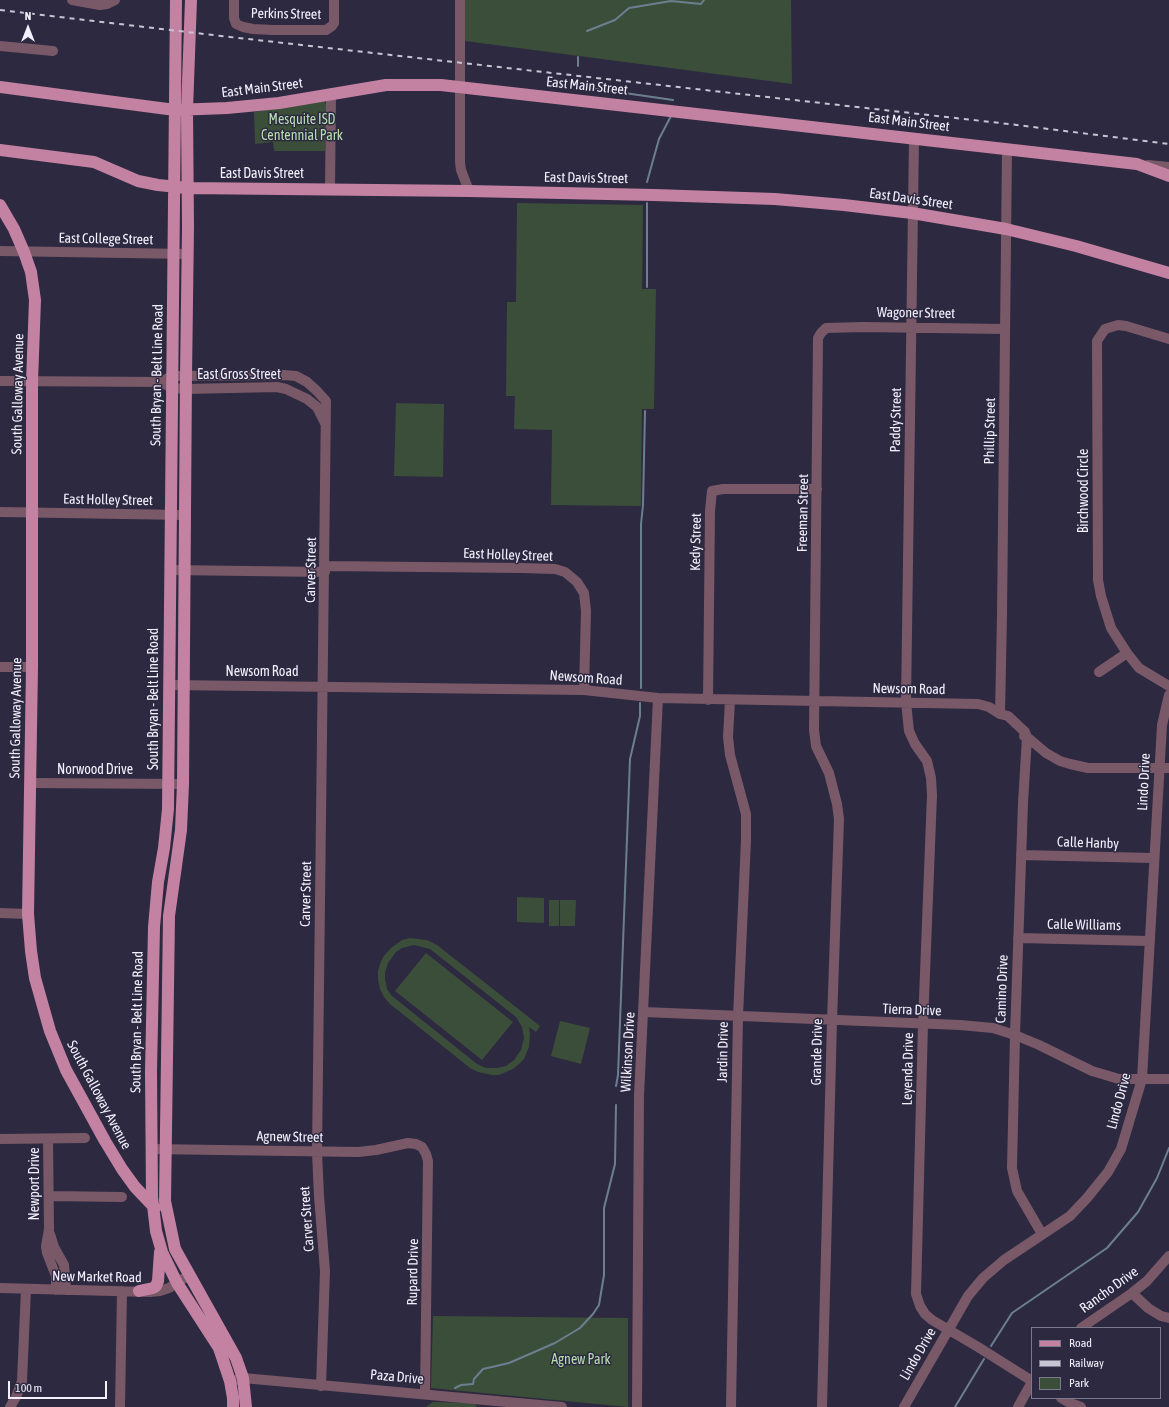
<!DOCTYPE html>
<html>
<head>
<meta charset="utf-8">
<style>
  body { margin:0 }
  #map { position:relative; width:1169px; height:1407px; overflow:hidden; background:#2d2940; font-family:"Asap Condensed",sans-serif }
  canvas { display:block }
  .legend { position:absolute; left:1031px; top:1327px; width:130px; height:72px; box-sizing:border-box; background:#2d2940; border:1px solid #7c798c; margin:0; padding:5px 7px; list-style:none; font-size:12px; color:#f2f0fd }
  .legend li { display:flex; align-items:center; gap:8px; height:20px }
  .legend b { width:20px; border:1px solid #7c798c }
  .north { position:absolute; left:8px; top:8px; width:40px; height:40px; -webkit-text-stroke:3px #2d2940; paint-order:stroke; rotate:0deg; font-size:11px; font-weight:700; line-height:16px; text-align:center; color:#f2f0fd }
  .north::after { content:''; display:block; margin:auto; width:14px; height:18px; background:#f2f0fd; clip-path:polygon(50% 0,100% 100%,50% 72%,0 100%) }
  .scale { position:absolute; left:8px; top:1381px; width:99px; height:18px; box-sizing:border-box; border:2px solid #f2f0fd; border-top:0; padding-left:5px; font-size:12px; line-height:14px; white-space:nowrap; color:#f2f0fd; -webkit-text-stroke:3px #2d2940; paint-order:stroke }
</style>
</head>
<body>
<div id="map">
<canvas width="1169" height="1407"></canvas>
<ul class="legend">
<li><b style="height:5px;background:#c482a3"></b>Road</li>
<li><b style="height:5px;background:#c7c5d4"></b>Railway</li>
<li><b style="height:11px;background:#3b4e39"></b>Park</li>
</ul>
<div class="north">N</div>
<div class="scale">100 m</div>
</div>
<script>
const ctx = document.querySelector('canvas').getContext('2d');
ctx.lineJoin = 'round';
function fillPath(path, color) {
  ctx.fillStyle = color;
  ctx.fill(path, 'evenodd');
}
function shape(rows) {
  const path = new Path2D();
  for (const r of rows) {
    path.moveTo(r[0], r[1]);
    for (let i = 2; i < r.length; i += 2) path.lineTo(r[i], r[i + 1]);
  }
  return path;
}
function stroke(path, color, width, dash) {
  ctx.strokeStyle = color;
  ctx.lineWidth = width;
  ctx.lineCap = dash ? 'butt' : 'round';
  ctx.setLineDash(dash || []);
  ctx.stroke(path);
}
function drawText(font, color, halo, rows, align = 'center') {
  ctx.font = font + ' "Asap Condensed",sans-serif';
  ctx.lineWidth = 3;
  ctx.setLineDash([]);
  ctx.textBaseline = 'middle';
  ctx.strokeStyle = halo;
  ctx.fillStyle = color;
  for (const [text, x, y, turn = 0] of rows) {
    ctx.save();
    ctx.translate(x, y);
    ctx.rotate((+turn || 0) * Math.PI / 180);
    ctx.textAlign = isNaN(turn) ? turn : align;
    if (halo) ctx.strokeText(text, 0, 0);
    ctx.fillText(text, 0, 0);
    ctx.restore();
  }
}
fillPath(shape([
  [465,0,791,0,792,84,465,41],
  [321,101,324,101,326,104,325,151,274,151,273,142,255,144,254,112],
  [517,203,643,205,642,289,656,289,654,409,642,409,641,506,551,505,552,430,514,429,515,396,506,396,507,302,516,302],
  [396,403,444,404,443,477,394,476],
  [517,897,544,898,544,923,517,922],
  [549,900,559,900,559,926,549,926],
  [560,900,576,900,575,926,560,926],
  [410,938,427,940,437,945,540,1026,536,1032,529,1027,530,1034,529,1047,524,1059,519,1064,513,1069,499,1075,492,1075,478,1072,470,1068,390,1004,384,997,380,989,378,980,378,971,380,964,383,957,391,948,402,940],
  [414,945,430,949,516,1017,522,1027,524,1038,521,1050,514,1060,506,1066,497,1068,486,1068,477,1064,392,996,387,989,385,979,385,973,388,963,396,952,402,948],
  [426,953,513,1022,482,1060,395,991],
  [560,1021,590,1028,581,1064,551,1056],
  [433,1316,628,1318,628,1407,431,1388],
  [433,1402,475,1403,477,1407,426,1407]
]), '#3b4e39');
stroke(shape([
  [587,31,615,20,629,8,671,1,701,4,704,0],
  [578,66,578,57],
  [576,86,673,100],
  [647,182,659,139,671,116],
  [647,287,647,203],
  [641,688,641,524,643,505,645,411],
  [616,1086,618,1075,630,759,640,716,640,703],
  [991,1346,1012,1313,1107,1248,1138,1212,1157,1178,1169,1148],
  [455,1388,461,1385,473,1384,474,1379,483,1369,509,1363,555,1343,580,1328,593,1314,599,1305,604,1275,604,1208,615,1164,616,1105],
  [955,1407,984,1359]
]), '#6c7f91', 2);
stroke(shape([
  [72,0,100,5,107,4,115,0],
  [234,0,234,18,236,24,243,27,253,29,273,30,326,30,332,26,334,23,334,0],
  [460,0,460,162,461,170,469,191],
  [0,46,53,51],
  [914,138,906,702,909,731,915,744,927,761,931,778,932,795,923,1024,916,1294,920,1306,925,1314,932,1320,978,1347,1032,1381],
  [1148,165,1169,167],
  [330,189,331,94],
  [0,251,188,254],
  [1169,339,1126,326,1118,325,1105,329,1097,341,1098,580,1101,596,1111,628,1127,653,1139,668,1169,686],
  [0,381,161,382,172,388,186,389,277,387,286,389,307,399,317,407,325,423],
  [161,382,172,376,284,375,296,376,307,382,317,391,326,401,317,1152,319,1196,325,1271,321,1386],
  [0,512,185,515],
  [325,566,522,568,555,569,565,572,577,582,584,593,586,611,584,690],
  [170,570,325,572],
  [0,667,32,667],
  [1099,672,1127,653],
  [169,685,584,690,658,698,978,704,989,707,1000,714,1008,716,1025,732,1027,737,1023,803,1015,1035,1012,1168,1017,1191,1042,1234],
  [708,700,710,511,712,491,723,489,817,489],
  [730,700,728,737,730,755,746,814,746,840,738,1016,731,1407],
  [1000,714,1002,615,1007,149],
  [1024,736,1027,737,1046,753,1060,761,1070,764,1088,768,1169,768],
  [31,783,183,784],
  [1021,855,1154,858],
  [0,913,28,914],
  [1018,938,1150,941],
  [644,1012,960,1025,993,1028,1015,1035,1039,1045,1092,1071,1119,1079,1169,1079],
  [0,1139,85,1138],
  [48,1139,49,1229,46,1246,47,1253,56,1276,56,1290],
  [151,1149,358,1152,376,1150,408,1143,416,1144,422,1147,426,1154,428,1161,425,1394],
  [49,1196,122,1197],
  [50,1234,54,1247,64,1265,66,1290],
  [0,1288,150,1292,160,1291,169,1288,189,1275],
  [1132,1293,1148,1308,1161,1316,1169,1318],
  [1081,1328,1132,1293,1147,1281,1169,1256],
  [236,1380,243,1378,562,1407],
  [1061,1398,1070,1403,1081,1407],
  [10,1407,16,1397,22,1381,26,1289],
  [120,1407,122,1291],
  [637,1407,639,1096,658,698],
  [822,1407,832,1021,839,819,837,804,829,773,816,746,814,730,818,338,821,333,826,328,863,327,1005,329],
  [904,1407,968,1296,983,1278,1004,1260,1070,1216,1087,1198,1108,1172,1121,1149,1142,1079,1162,725,1169,695],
  [1018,1407,1032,1382]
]), '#795968', 10);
stroke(shape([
  [176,0,168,809,164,848,158,882,154,927,151,1071,152,1197,156,1231,162,1252,177,1283,219,1348,230,1381,233,1398,233,1407],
  [191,0,187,110,188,227,186,376,183,784,181,830,169,916,165,1201,175,1249,236,1358,243,1378,246,1407],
  [0,87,175,110,227,108,279,103,386,85,441,85,1137,164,1169,176],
  [0,150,94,162,138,181,158,185,188,188,469,191,654,195,775,199,844,205,912,213,1006,229,1076,246,1169,273],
  [0,205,14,229,24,252,31,272,35,300,32,382,32,667,28,914,31,951,35,978,50,1031,66,1070,105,1141,122,1169,135,1187,155,1208],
  [139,1291,153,1288,156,1286,158,1281,160,1252]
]), '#c482a3', 12);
stroke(shape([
  [0,10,230,37,1009,124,1169,144]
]), '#c7c5d4', 2, [5, 5]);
drawText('14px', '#f2f0fd', '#2d2940', [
  ["Perkins Street",286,14,1],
  ["East Main Street",587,86,6],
  ["East Main Street",262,88,-7],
  ["East Main Street",909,122,7],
  ["East Davis Street",262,174],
  ["East Davis Street",586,178,1],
  ["East Davis Street",911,199,8],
  ["East College Street",106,239,1],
  ["Wagoner Street",916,313,1],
  ["South Bryan - Belt Line Road",157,375,-89],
  ["East Gross Street",239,375],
  ["South Galloway Avenue",18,394,-89],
  ["Paddy Street",896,420,-89],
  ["Phillip Street",990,431,-89],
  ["Birchwood Circle",1084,491,-90],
  ["East Holley Street",108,500,1],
  ["Freeman Street",803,513,-89],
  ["Kedy Street",696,542,-89],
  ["East Holley Street",508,555,2],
  ["Carver Street",311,570,-89],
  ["Newsom Road",262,672],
  ["Newsom Road",586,678,4],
  ["Newsom Road",909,689,1],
  ["South Bryan - Belt Line Road",154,699,-90],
  ["South Galloway Avenue",16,718,-89],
  ["Norwood Drive",95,770],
  ["Lindo Drive",1144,782,-87],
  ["Calle Hanby",1088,843,2],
  ["Carver Street",306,894,-89],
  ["Calle Williams",1084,925,1],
  ["Camino Drive",1002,989,-88],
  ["Tierra Drive",912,1010,2],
  ["South Bryan - Belt Line Road",137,1022,-89],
  ["Wilkinson Drive",628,1052,-87],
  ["Jardin Drive",723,1052,-89],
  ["Grande Drive",817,1052,-89],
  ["Leyenda Drive",908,1069,-89],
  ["South Galloway Avenue",99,1095,62],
  ["Lindo Drive",1119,1101,-75],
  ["Agnew Street",290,1137,1],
  ["Newport Drive",35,1184,-90],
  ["Carver Street",307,1219,-94],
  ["Rupard Drive",413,1272,-89],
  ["New Market Road",97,1277,1],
  ["Rancho Drive",1109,1290,-36],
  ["Lindo Drive",918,1354,-60],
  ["Paza Drive",397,1377,5]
]);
drawText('14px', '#b5dfb0', '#2d2940', [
  ["Mesquite ISD",302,120],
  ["Centennial Park",302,136],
  ["Agnew Park",581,1360]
]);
</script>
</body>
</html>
